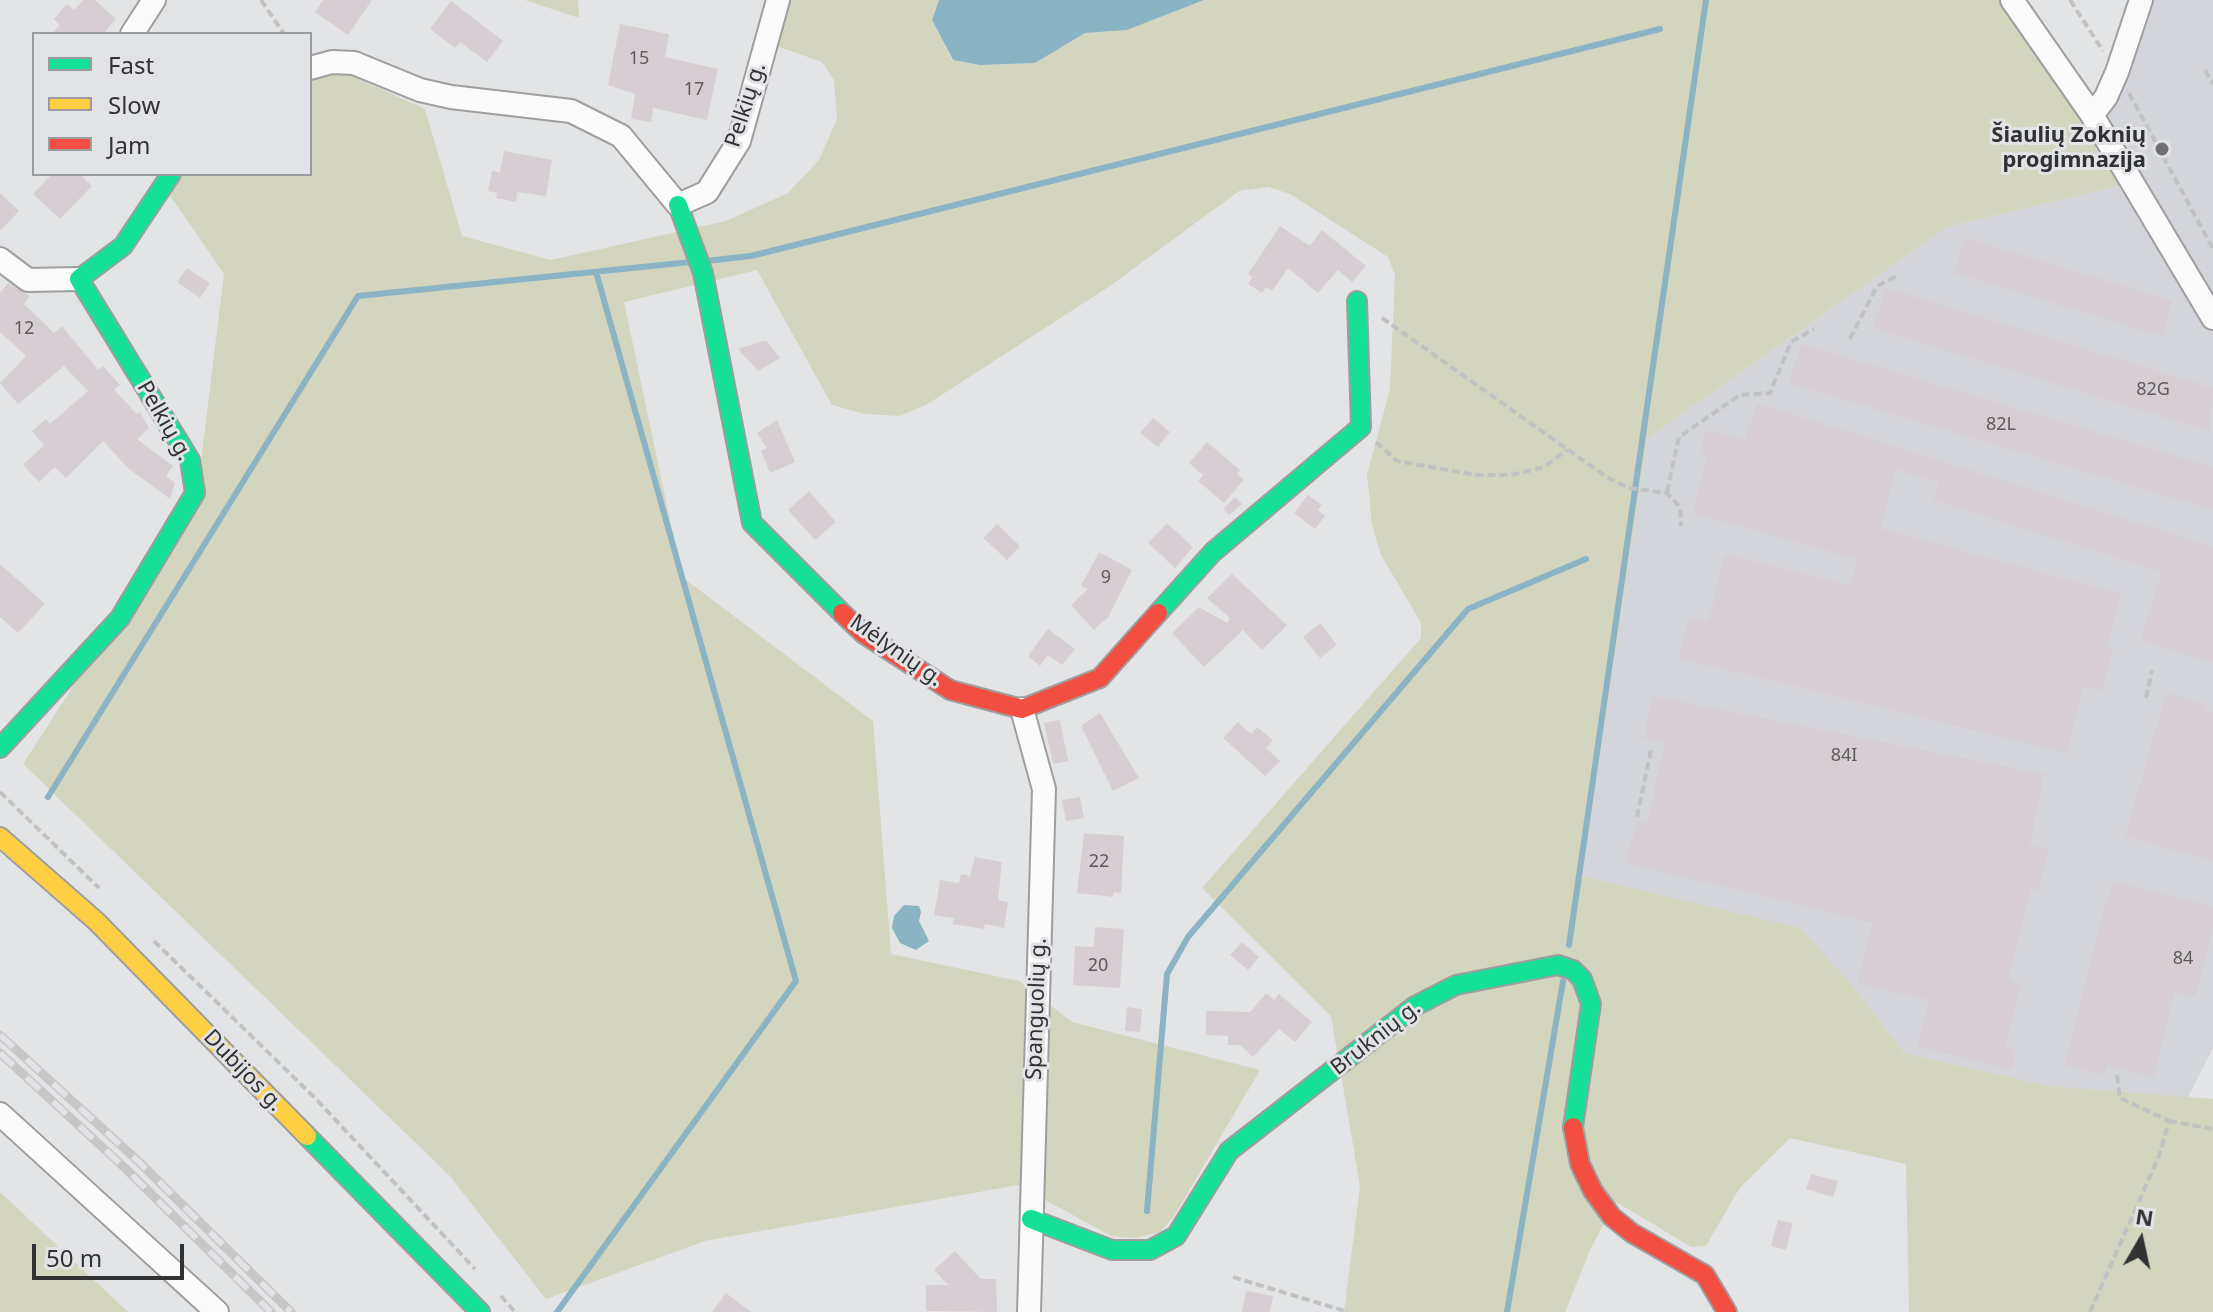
<!DOCTYPE html>
<html>
<head>
<meta charset="utf-8">
<style>
  body { margin:0 }
  #map { position:relative; width:2213px; height:1312px; overflow:hidden; background:#e3e4e5; font-family:"Noto Sans",sans-serif }
  canvas { display:block }
  .legend { position:absolute; left:32px; top:32px; width:280px; height:144px; box-sizing:border-box; background:#e2e3e6; border:2px solid #9b9c9e; margin:0; padding:10px 14px; list-style:none; font-size:24px; color:#313233 }
  .legend li { display:flex; align-items:center; gap:16px; height:40px }
  .legend b { width:40px; border:2px solid #9b9c9e }
  .north { position:absolute; left:2101px; top:1200px; width:80px; height:80px; -webkit-text-stroke:6px #e2e3e6; paint-order:stroke; rotate:9deg; font-size:22px; font-weight:700; line-height:32px; text-align:center; color:#313233 }
  .north::after { content:''; display:block; margin:auto; width:28px; height:36px; background:#313233; clip-path:polygon(50% 0,100% 100%,50% 72%,0 100%) }
  .scale { position:absolute; left:32px; top:1244px; width:152px; height:36px; box-sizing:border-box; border:4px solid #313233; border-top:0; padding-left:10px; font-size:24px; line-height:28px; white-space:nowrap; color:#313233; -webkit-text-stroke:6px #e2e3e6; paint-order:stroke }
</style>
</head>
<body>
<div id="map">
<canvas width="2213" height="1312"></canvas>
<ul class="legend">
<li><b style="height:10px;background:#16e098"></b>Fast</li>
<li><b style="height:10px;background:#ffcf43"></b>Slow</li>
<li><b style="height:10px;background:#f24e42"></b>Jam</li>
</ul>
<div class="north">N</div>
<div class="scale">50 m</div>
</div>
<script>
const ctx = document.querySelector('canvas').getContext('2d');
ctx.lineJoin = 'round';
function fillPath(path, color) {
  ctx.fillStyle = color;
  ctx.fill(path, 'evenodd');
}
function shape(rows) {
  const path = new Path2D();
  for (const r of rows) {
    path.moveTo(r[0], r[1]);
    for (let i = 2; i < r.length; i += 2) path.lineTo(r[i], r[i + 1]);
  }
  return path;
}
function stroke(path, color, width, dash) {
  ctx.strokeStyle = color;
  ctx.lineWidth = width;
  ctx.lineCap = dash ? 'butt' : 'round';
  ctx.setLineDash(dash || []);
  ctx.stroke(path);
}
function drawText(font, color, halo, rows, align = 'center') {
  ctx.font = font + ' "Noto Sans",sans-serif';
  ctx.lineWidth = 6;
  ctx.setLineDash([]);
  ctx.textBaseline = 'middle';
  ctx.strokeStyle = halo;
  ctx.fillStyle = color;
  for (const [text, x, y, turn = 0] of rows) {
    ctx.save();
    ctx.translate(x, y);
    ctx.rotate((+turn || 0) * Math.PI / 180);
    ctx.textAlign = isNaN(turn) ? turn : align;
    if (halo) ctx.strokeText(text, 0, 0);
    ctx.fillText(text, 0, 0);
    ctx.restore();
  }
}
fillPath(shape([
  [2141,0,2213,0,2213,1048,2187,1099,2048,1086,1904,1053,1856,990,1581,877,1648,438,1947,227,2131,183,2092,115]
]), '#d3d5db');
fillPath(shape([
  [525,0,578,0,579,18],
  [787,0,939,0,932,20,952,60,980,65,1035,63,1085,33,1127,30,1204,0,2007,0,2131,183,1947,227,1648,438,1581,876,1800,928,1856,990,1904,1053,2049,1086,2213,1099,2213,1312,1909,1312,1906,1164,1790,1138,1739,1189,1706,1246,1691,1247,1616,1202,1591,1248,1565,1312,1344,1312,1360,1186,1331,1016,1202,888,1421,638,1421,623,1381,555,1372,525,1367,475,1390,389,1395,275,1388,257,1290,194,1268,187,1239,191,1110,286,926,405,899,416,865,414,832,405,757,270,624,302,682,577,873,721,891,954,1019,981,1072,1022,1260,1070,1174,1216,1160,1232,1135,1238,1111,1236,1018,1185,705,1241,546,1299,449,1175,23,764,197,494,224,274,167,191,180,174,310,174,310,77,328,73,350,75,425,109,462,236,551,260,726,221,788,193,819,160,837,119,834,80,822,62,774,45],
  [0,1192,128,1312,0,1312]
]), '#d3d5be');
fillPath(shape([
  [939,0,1204,0,1127,30,1085,33,1035,63,980,65,953,60,932,20],
  [904,905,919,906,921,912,919,921,929,941,916,950,900,943,892,928,894,916]
]), '#8ab4c3');
stroke(shape([
  [706,261,751,256,1660,29],
  [48,797,358,296,691,262],
  [1569,945,1706,0],
  [1147,1211,1167,974,1188,937,1468,609,1586,559],
  [557,1312,796,981,596,272],
  [1507,1312,1563,981]
]), '#8ab4c3', 6);
fillPath(shape([
  [83,0,95,0,116,19,103,34,51,34,60,25,54,19,67,4,74,10],
  [323,0,372,0,348,35,315,12],
  [451,1,503,41,487,62,460,42,455,48,430,29],
  [620,24,669,34,665,57,718,69,707,120,653,108,651,122,631,119,635,94,608,85],
  [504,151,552,160,546,196,517,192,516,202,496,198,497,193,488,191,492,171,500,172],
  [52,174,80,174,92,186,60,219,33,194],
  [0,193,19,211,0,231],
  [1280,226,1310,246,1322,230,1366,266,1352,282,1338,270,1318,293,1288,268,1272,291,1266,287,1262,293,1248,284,1252,277,1248,274],
  [1965,238,2173,301,2162,336,1954,273],
  [187,268,210,283,200,298,177,282],
  [8,283,30,296,24,304,54,333,62,326,98,370,103,366,120,385,114,390,137,414,140,412,149,428,137,439,173,466,166,476,175,483,170,499,128,468,103,441,66,478,55,467,39,482,23,465,44,445,32,431,46,419,50,424,88,391,64,366,18,404,0,383,26,356,0,332,0,293],
  [1886,288,2213,388,2209,431,1873,328],
  [766,340,780,358,758,371,738,349],
  [1801,344,2213,467,2213,510,1789,383],
  [1757,403,2213,547,2213,663,2140,640,2162,572,1933,500,1939,483,1895,469,1880,528,2121,594,2107,648,2113,650,2103,691,2083,686,2067,753,1679,658,1689,617,1709,621,1725,554,1850,585,1857,559,1692,513,1708,455,1700,453,1706,430,1745,440],
  [1153,418,1170,432,1158,447,1140,433],
  [777,420,795,462,770,473,761,451,767,448,757,433],
  [1207,442,1240,470,1237,474,1244,479,1224,503,1198,481,1203,475,1189,463],
  [809,491,836,522,815,540,788,510],
  [1308,495,1322,505,1318,510,1325,516,1315,529,1294,513],
  [1235,497,1242,504,1229,515,1223,509],
  [1167,523,1193,547,1175,568,1148,543],
  [997,524,1020,546,1007,560,983,538],
  [1099,552,1132,570,1109,616,1094,630,1071,605,1088,589,1081,586],
  [0,564,45,604,18,633,0,617],
  [1232,574,1287,625,1262,650,1243,630,1204,667,1172,633,1199,607,1227,623,1230,618,1207,598],
  [1320,623,1337,645,1320,658,1303,637],
  [1048,629,1075,649,1062,665,1048,655,1040,666,1028,656],
  [2166,693,2206,704,2204,711,2213,712,2213,860,2125,837],
  [1652,696,2044,774,2030,845,2048,849,2039,890,2031,889,2009,980,2021,983,2006,1047,2016,1050,2011,1070,1917,1046,1929,1000,1858,983,1872,923,1626,863,1637,821,1647,824,1665,742,1644,738],
  [1100,713,1139,778,1113,791,1081,726],
  [1060,720,1068,761,1053,764,1044,723],
  [1238,722,1251,734,1257,727,1273,740,1266,748,1280,761,1265,776,1223,738],
  [1080,797,1084,818,1066,821,1062,800],
  [1084,833,1124,836,1121,893,1114,892,1113,897,1077,893],
  [975,857,1002,862,998,900,1008,902,1004,928,985,924,984,929,952,924,954,918,934,915,940,880,959,883,961,874,970,876],
  [2112,881,2213,907,2213,927,2195,997,2174,992,2153,1077,2107,1066,2104,1075,2064,1065],
  [1095,927,1124,929,1120,988,1073,985,1075,946,1094,947],
  [1242,942,1259,957,1248,970,1230,955],
  [1266,993,1274,1000,1279,994,1312,1022,1295,1042,1279,1029,1253,1057,1240,1045,1228,1045,1228,1036,1206,1035,1206,1011,1250,1012],
  [1127,1007,1142,1009,1140,1032,1125,1031],
  [1811,1174,1838,1181,1833,1197,1806,1189],
  [1778,1220,1793,1223,1786,1250,1771,1246],
  [955,1251,981,1279,996,1279,997,1312,926,1311,926,1285,948,1285,934,1270],
  [1246,1291,1273,1296,1270,1312,1242,1312],
  [726,1293,751,1312,712,1312]
]), '#d7ced3');
const street = shape([
  [2012,0,2092,115,2213,318],
  [132,34,154,0],
  [310,68,332,62,354,63,420,90,451,97,571,111,621,136,678,205,707,192,739,141,778,0],
  [2092,115,2106,97,2117,72,2141,0],
  [0,259,28,280,79,279],
  [1022,709,1044,789,1029,1312],
  [0,1114,217,1312]
]);
const fast = shape([
  [678,205,703,273,752,523,842,613],
  [1158,613,1213,552,1361,427,1357,301],
  [0,748,120,618,195,493,190,460,79,279,123,246,171,174],
  [307,1136,480,1312],
  [1031,1219,1112,1250,1150,1250,1176,1236,1229,1151,1415,1006,1456,985,1558,965,1573,970,1582,979,1591,1004,1573,1127]
]);
const slow = shape([
  [0,837,96,921,307,1136]
]);
const jam = shape([
  [842,613,864,634,950,690,1022,709,1100,678,1158,613],
  [1573,1127,1580,1164,1593,1191,1612,1217,1632,1233,1705,1275,1727,1312]
]);
stroke(street, '#9d9e9f', 26);
stroke(fast, '#9d9e9f', 22);
stroke(slow, '#9d9e9f', 22);
stroke(jam, '#9d9e9f', 22);
stroke(shape([
  [261,0,284,34],
  [2070,0,2103,51],
  [2205,70,2213,84],
  [2129,93,2213,249],
  [1382,318,1608,478,1629,488,1667,493,1680,507,1681,526],
  [1850,339,1877,286,1897,276],
  [1376,442,1397,461,1476,475,1511,475,1544,467,1567,450],
  [1667,492,1679,437,1740,395,1770,393,1791,342,1814,329],
  [2146,698,2152,670],
  [0,792,99,888],
  [1637,817,1651,750],
  [154,941,316,1099,475,1269],
  [2169,1121,2213,1129],
  [1233,1277,1348,1312],
  [501,1296,515,1312],
  [2090,1312,2159,1156,2169,1121,2120,1098,2117,1075]
]), '#c1c2c3', 4, [8, 4]);
stroke(street, '#fbfbfb', 22);
stroke(fast, '#16e098', 18);
stroke(slow, '#ffcf43', 18);
stroke(jam, '#f24e42', 18);
const rail = shape([
  [0,1035,138,1161,291,1312],
  [0,1053,126,1169,271,1312]
]);
stroke(rail, '#c7c7c7', 9);
stroke(rail, '#e2e3e6', 6, [18]);
for (const [x, y, r, color] of [
  [2162,149,8,"#6f7071"]
]) {
  const dot = new Path2D();
  dot.arc(x, y, r, 0, 2 * Math.PI);
  ctx.fillStyle = color;
  ctx.fill(dot);
  stroke(dot, '#e2e3e6', 3);
}
drawText('18px', '#5c5b5d', null, [
  ["15",639,59],
  ["17",694,90],
  ["12",24,329],
  ["82G",2153,390],
  ["82L",2001,425],
  ["9",1106,578],
  ["84I",1844,756],
  ["22",1099,862],
  ["84",2183,959],
  ["20",1098,966]
]);
drawText('22px', '#313233', '#e2e3e6', [
  ["Pelkių g.",746,105,-72],
  ["Pelkių g.",164,421,60],
  ["Mėlynių g.",896,651,35],
  ["Spanguolių g.",1037,1009,-88],
  ["Bruknių g.",1376,1038,-38],
  ["Dubijos g.",243,1071,46]
]);
drawText('bold 22px', '#313233', '#e2e3e6', [
  ["Šiaulių Zoknių",2146,136],
  ["progimnazija",2146,161]
], 'right');
</script>
</body>
</html>
